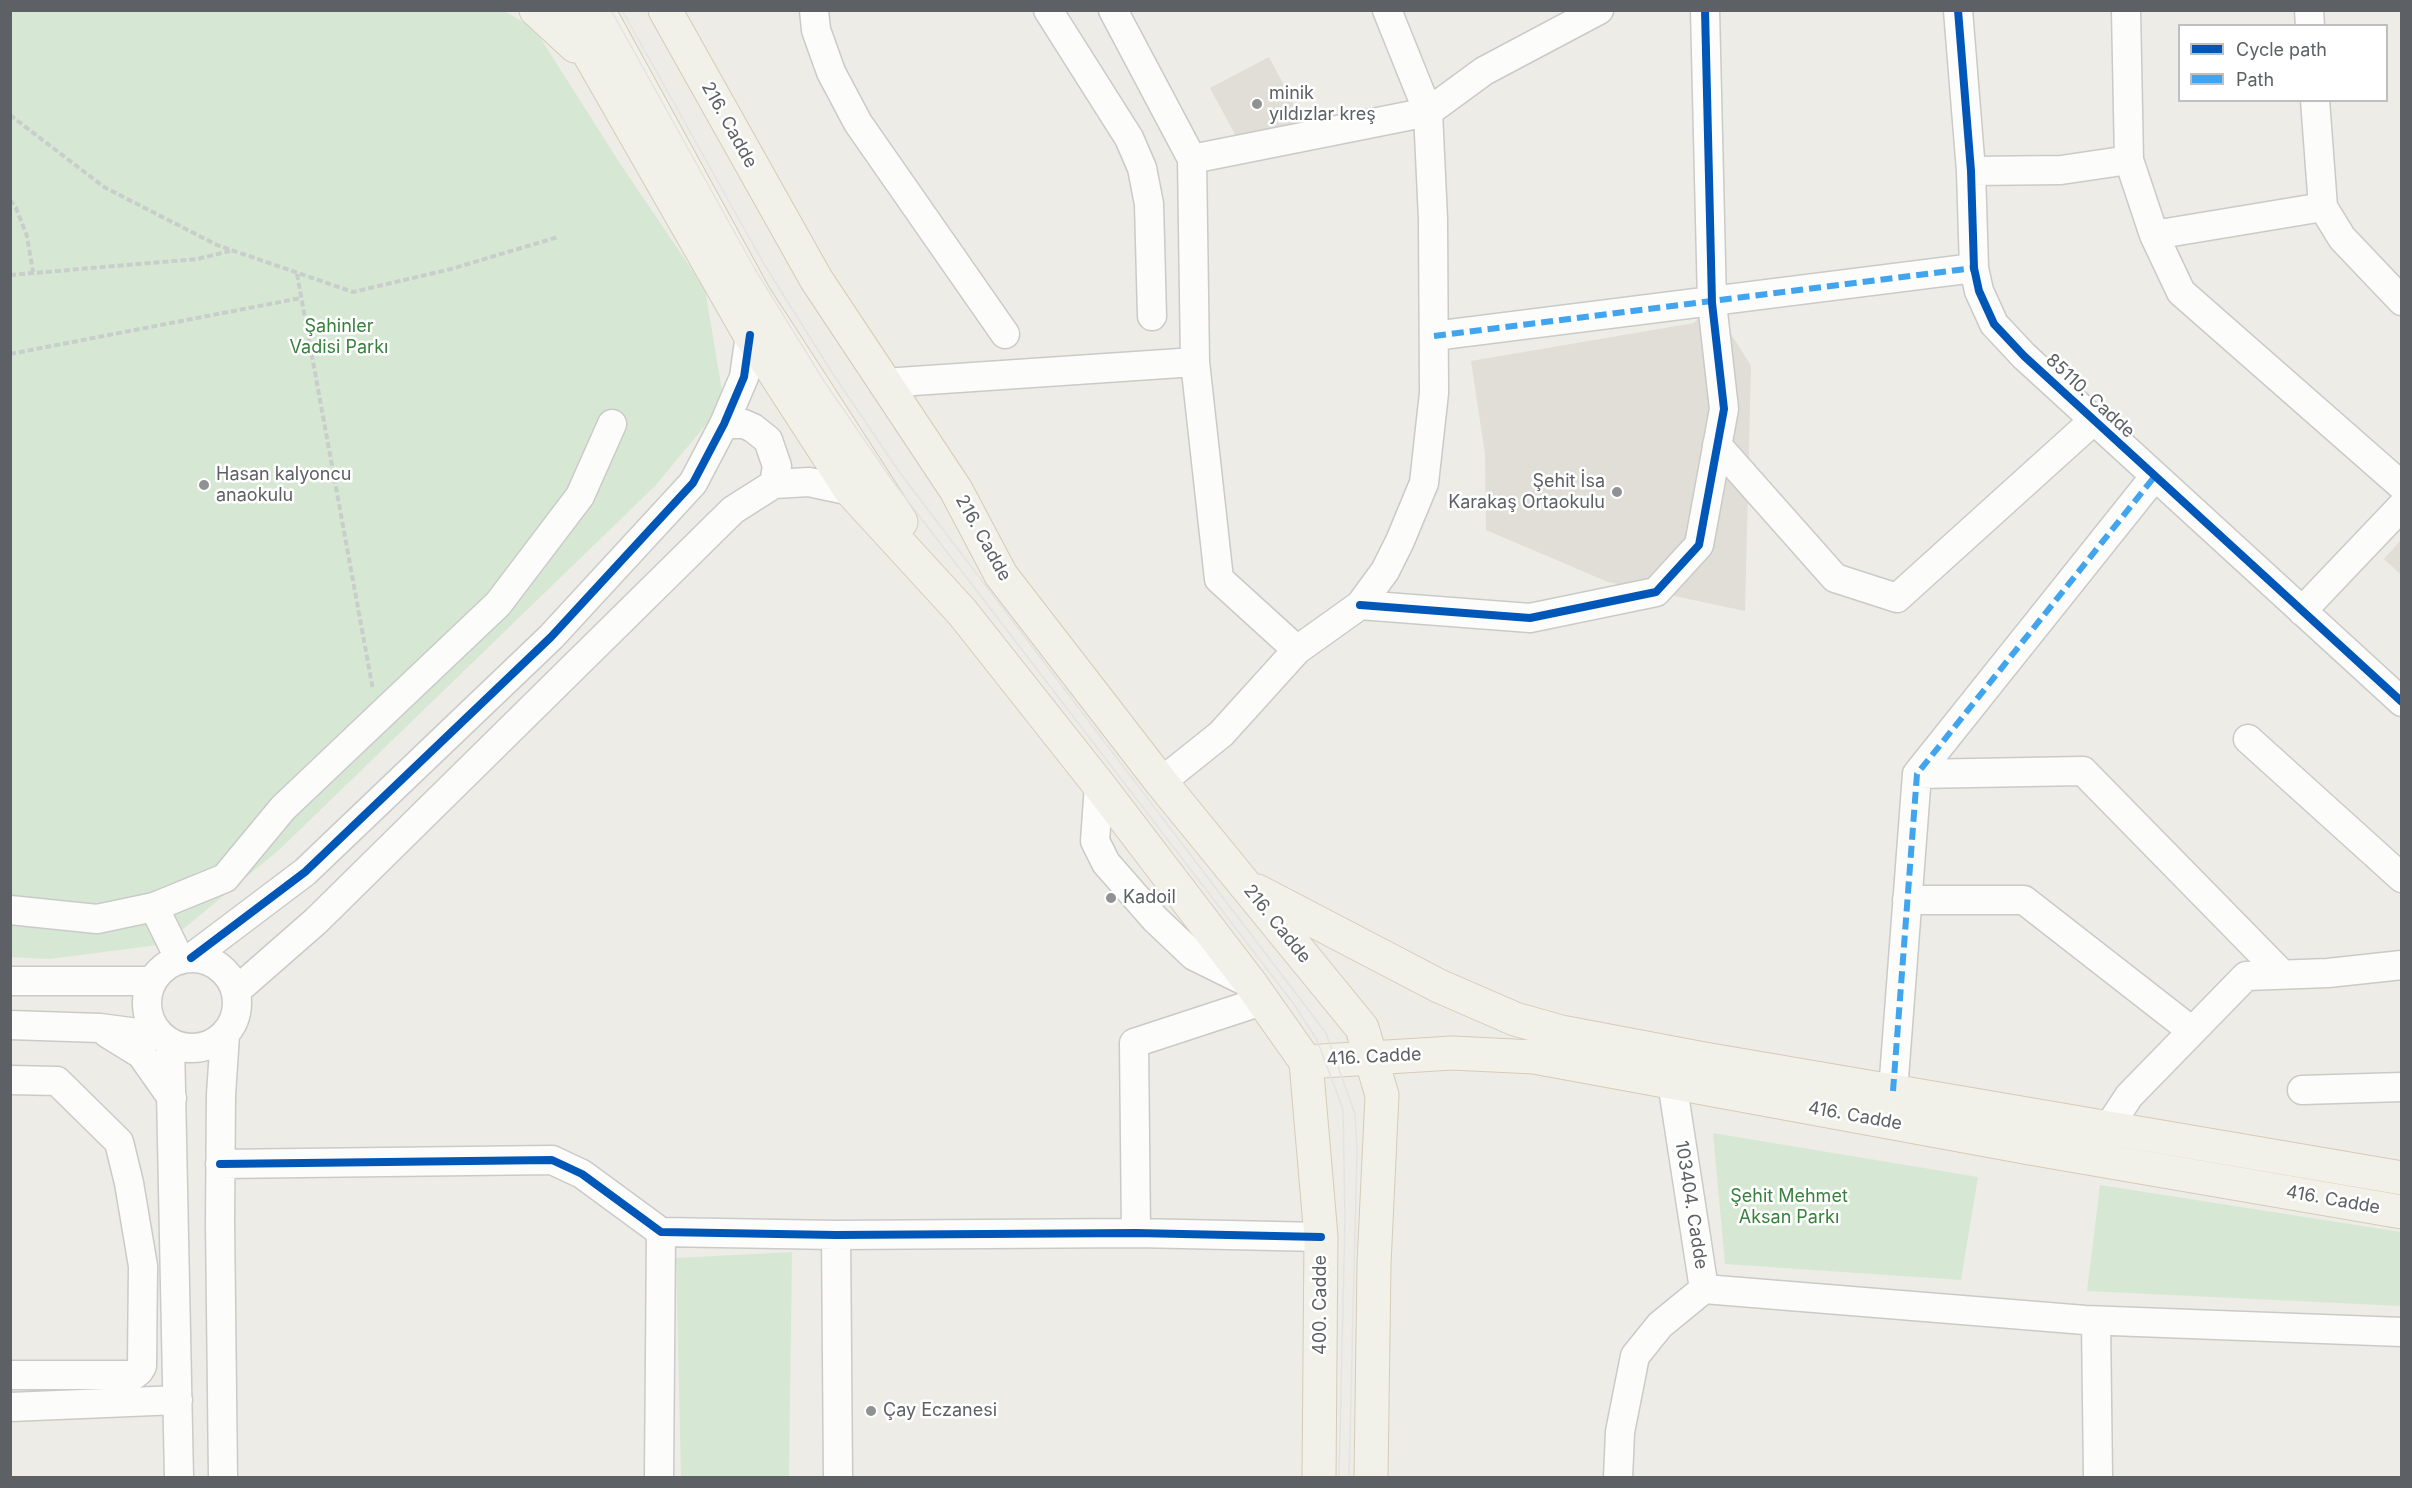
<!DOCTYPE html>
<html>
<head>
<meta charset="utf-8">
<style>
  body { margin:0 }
  #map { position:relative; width:2412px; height:1488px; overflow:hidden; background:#edece7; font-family:Inter,sans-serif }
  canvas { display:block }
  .frame { position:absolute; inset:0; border:12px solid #5d6065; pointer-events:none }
  .legend { position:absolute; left:2178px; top:24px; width:210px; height:78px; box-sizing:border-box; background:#fff; border:2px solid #bebfc1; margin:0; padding:8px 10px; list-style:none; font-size:18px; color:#5d6065 }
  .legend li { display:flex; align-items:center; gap:12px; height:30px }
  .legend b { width:30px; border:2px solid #bebfc1 }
</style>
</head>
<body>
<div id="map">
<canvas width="2412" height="1488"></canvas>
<div class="frame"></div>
<ul class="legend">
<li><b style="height:8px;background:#0057b8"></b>Cycle path</li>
<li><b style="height:8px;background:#40a5ee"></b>Path</li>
</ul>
</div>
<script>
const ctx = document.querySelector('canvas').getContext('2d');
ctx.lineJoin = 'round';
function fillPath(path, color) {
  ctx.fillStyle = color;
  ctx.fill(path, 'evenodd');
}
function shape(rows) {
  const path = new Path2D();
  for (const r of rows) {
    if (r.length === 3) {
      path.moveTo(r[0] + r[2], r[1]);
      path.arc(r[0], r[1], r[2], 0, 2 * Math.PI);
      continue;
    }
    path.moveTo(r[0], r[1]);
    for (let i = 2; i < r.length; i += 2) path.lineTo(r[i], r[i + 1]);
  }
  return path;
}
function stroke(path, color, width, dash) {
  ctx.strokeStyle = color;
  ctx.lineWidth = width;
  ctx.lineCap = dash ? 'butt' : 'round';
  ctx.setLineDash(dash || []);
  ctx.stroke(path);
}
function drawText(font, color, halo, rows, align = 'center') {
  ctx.font = font + ' Inter,sans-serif';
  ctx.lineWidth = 5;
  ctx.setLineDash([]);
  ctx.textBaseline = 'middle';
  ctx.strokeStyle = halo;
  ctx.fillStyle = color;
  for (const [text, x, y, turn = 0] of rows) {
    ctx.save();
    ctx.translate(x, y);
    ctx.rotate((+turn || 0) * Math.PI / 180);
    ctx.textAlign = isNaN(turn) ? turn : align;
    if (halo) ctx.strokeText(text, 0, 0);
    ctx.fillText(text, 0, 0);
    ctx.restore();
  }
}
fillPath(shape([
  [1269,57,1303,121,1237,138,1210,88],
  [1712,303,1751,366,1745,611,1608,582,1486,530,1485,454,1471,361,1694,323],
  [2401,540,2401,575,2384,559]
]), '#e0ded7');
fillPath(shape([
  [10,11,504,11,534,28,621,165,705,289,724,403,655,486,279,850,165,944,50,959,10,957],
  [1713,1133,1978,1177,1961,1280,1725,1264],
  [2100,1185,2401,1232,2401,1306,2087,1291],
  [792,1252,789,1477,681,1477,676,1258]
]), '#d6e8d4');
const minor = shape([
  [814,10,816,30,831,72,858,123,1005,334],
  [1048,10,1129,138,1142,168,1149,204,1152,316],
  [1113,10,1192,159,1195,362,1219,579,1297,650],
  [1958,10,1971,171,1974,268,1979,291,1994,324,2024,356,2402,702],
  [2309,10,2310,26],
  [2315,100,2323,207,2342,238,2402,301],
  [1192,159,1428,112,1484,71,1599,10],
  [2129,160,2154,235,2181,292,2402,486],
  [1971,171,2061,170,2129,160,2126,10],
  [2154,235,2323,207],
  [1434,336,1974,268],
  [884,383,1195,362],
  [724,424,744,424,753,428,768,440,777,466,774,484],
  [1717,445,1835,578,1897,598,2094,420],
  [1360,605,1530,618,1656,592,1699,545,1724,409,1712,303,1705,10],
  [2302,611,2402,506],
  [2248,739,2402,878],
  [1917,774,2083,771,2282,974],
  [1161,782,1221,734,1297,650,1360,605,1385,571,1400,541,1424,483,1434,393,1433,219,1428,112,1387,10],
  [1099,785,1095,841,1106,863,1155,919,1194,956,1251,984],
  [1907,900,2024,900,2192,1031],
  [154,907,180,960],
  [10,910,97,919,154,907,225,878,283,808,498,604,580,496,612,424],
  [192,1003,45],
  [191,958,305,872,551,637,693,483,724,424,744,377,750,335],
  [10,981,152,981],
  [236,991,316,921,733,510,774,484,809,482,851,491],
  [10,1025,100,1028,160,1036],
  [107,1033,141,1054,172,1098],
  [170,1043,179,1478],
  [10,1080,57,1081,119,1142,129,1183,143,1266,142,1366,139,1371,134,1375,10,1375],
  [2302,1090,2402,1087],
  [1893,1091,1917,774,2155,476],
  [2108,1128,2129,1096,2246,976,2328,973,2402,965],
  [220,1164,552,1160,582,1174,661,1232,836,1235,1136,1233,1321,1237],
  [1136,1233,1134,1043,1262,1001],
  [836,1235,838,1478],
  [1704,1289,2085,1320,2402,1332],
  [2096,1321,2098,1478],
  [10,1407,178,1400],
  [223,1478,220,1222,221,1095,225,1035],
  [659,1478,661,1232],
  [1618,1478,1620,1432,1635,1356,1660,1325,1704,1289,1672,1082]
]);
const major = shape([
  [536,10,575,46],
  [564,10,750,335,851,491,962,612,1099,785,1251,984,1306,1062],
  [598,10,754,295,901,522],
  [665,10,816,279,956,490,1001,575,1161,782,1362,1028,1382,1095,1374,1264,1371,1478],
  [1257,891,1439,986,1515,1019,1561,1032,1704,1059,2402,1178],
  [1306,1062,1452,1053,1534,1057,2030,1148,2402,1212],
  [1306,1062,1321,1237,1319,1478]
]);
stroke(minor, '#cacac9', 31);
stroke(major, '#d3ccb7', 35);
stroke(shape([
  [10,115,104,187,217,245,353,292,451,269,558,237],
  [10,200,16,208,27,236,33,272],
  [297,274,373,690],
  [10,275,197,259,230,251],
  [10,354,301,298]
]), '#c9cdcb', 4, [6, 3]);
stroke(minor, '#fcfcfb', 28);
stroke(major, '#f2f1e9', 33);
stroke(shape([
  [611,10,755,269,824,381,894,483,1293,1003,1317,1040,1343,1109,1345,1219,1339,1478],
  [622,10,764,264,833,374,900,473,1326,1033,1355,1114,1357,1150,1349,1478]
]), '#e3e3e2', 1.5);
stroke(shape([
  [1434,336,1974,268],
  [1893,1091,1917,774,2155,476]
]), '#40a5ee', 6, [12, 6]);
stroke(shape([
  [1958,10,1971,171,1974,268,1979,291,1994,324,2024,356,2402,702],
  [1360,605,1530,618,1656,592,1699,545,1724,409,1712,303,1705,10],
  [191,958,305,872,551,637,693,483,724,424,744,377,750,335],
  [220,1164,552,1160,582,1174,661,1232,836,1235,1136,1233,1321,1237]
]), '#0057b8', 8);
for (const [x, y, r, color] of [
  [1257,104,6,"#8f9192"],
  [204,485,6,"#8f9192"],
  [1617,492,6,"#8f9192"],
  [1111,898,6,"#8f9192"],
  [871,1411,6,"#8f9192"]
]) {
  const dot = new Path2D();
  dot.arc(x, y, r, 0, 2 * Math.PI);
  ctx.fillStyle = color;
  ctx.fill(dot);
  stroke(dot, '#fff', 2);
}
drawText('18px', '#5d6065', '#fff', [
  ["minik",1269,94],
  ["yıldızlar kreş",1269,115],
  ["Hasan kalyoncu",216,475],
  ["anaokulu",216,496],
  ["Şehit İsa",1605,482,"right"],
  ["Karakaş Ortaokulu",1605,503,"right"],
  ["Kadoil",1123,898],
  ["Çay Eczanesi",883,1411]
], 'left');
drawText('18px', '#5d6065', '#fff', [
  ["216. Cadde",729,125,61],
  ["85110. Cadde",2090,396,43],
  ["216. Cadde",983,538,61],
  ["216. Cadde",1277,924,51],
  ["416. Cadde",1374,1057,-3],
  ["416. Cadde",1855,1116,10],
  ["416. Cadde",2333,1200,10],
  ["103404. Cadde",1691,1205,81],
  ["400. Cadde",1321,1305,-90]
]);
drawText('18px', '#38813d', '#fff', [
  ["Şahinler",339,327],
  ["Vadisi Parkı",339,348],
  ["Şehit Mehmet",1789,1197],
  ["Aksan Parkı",1789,1218]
]);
</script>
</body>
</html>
